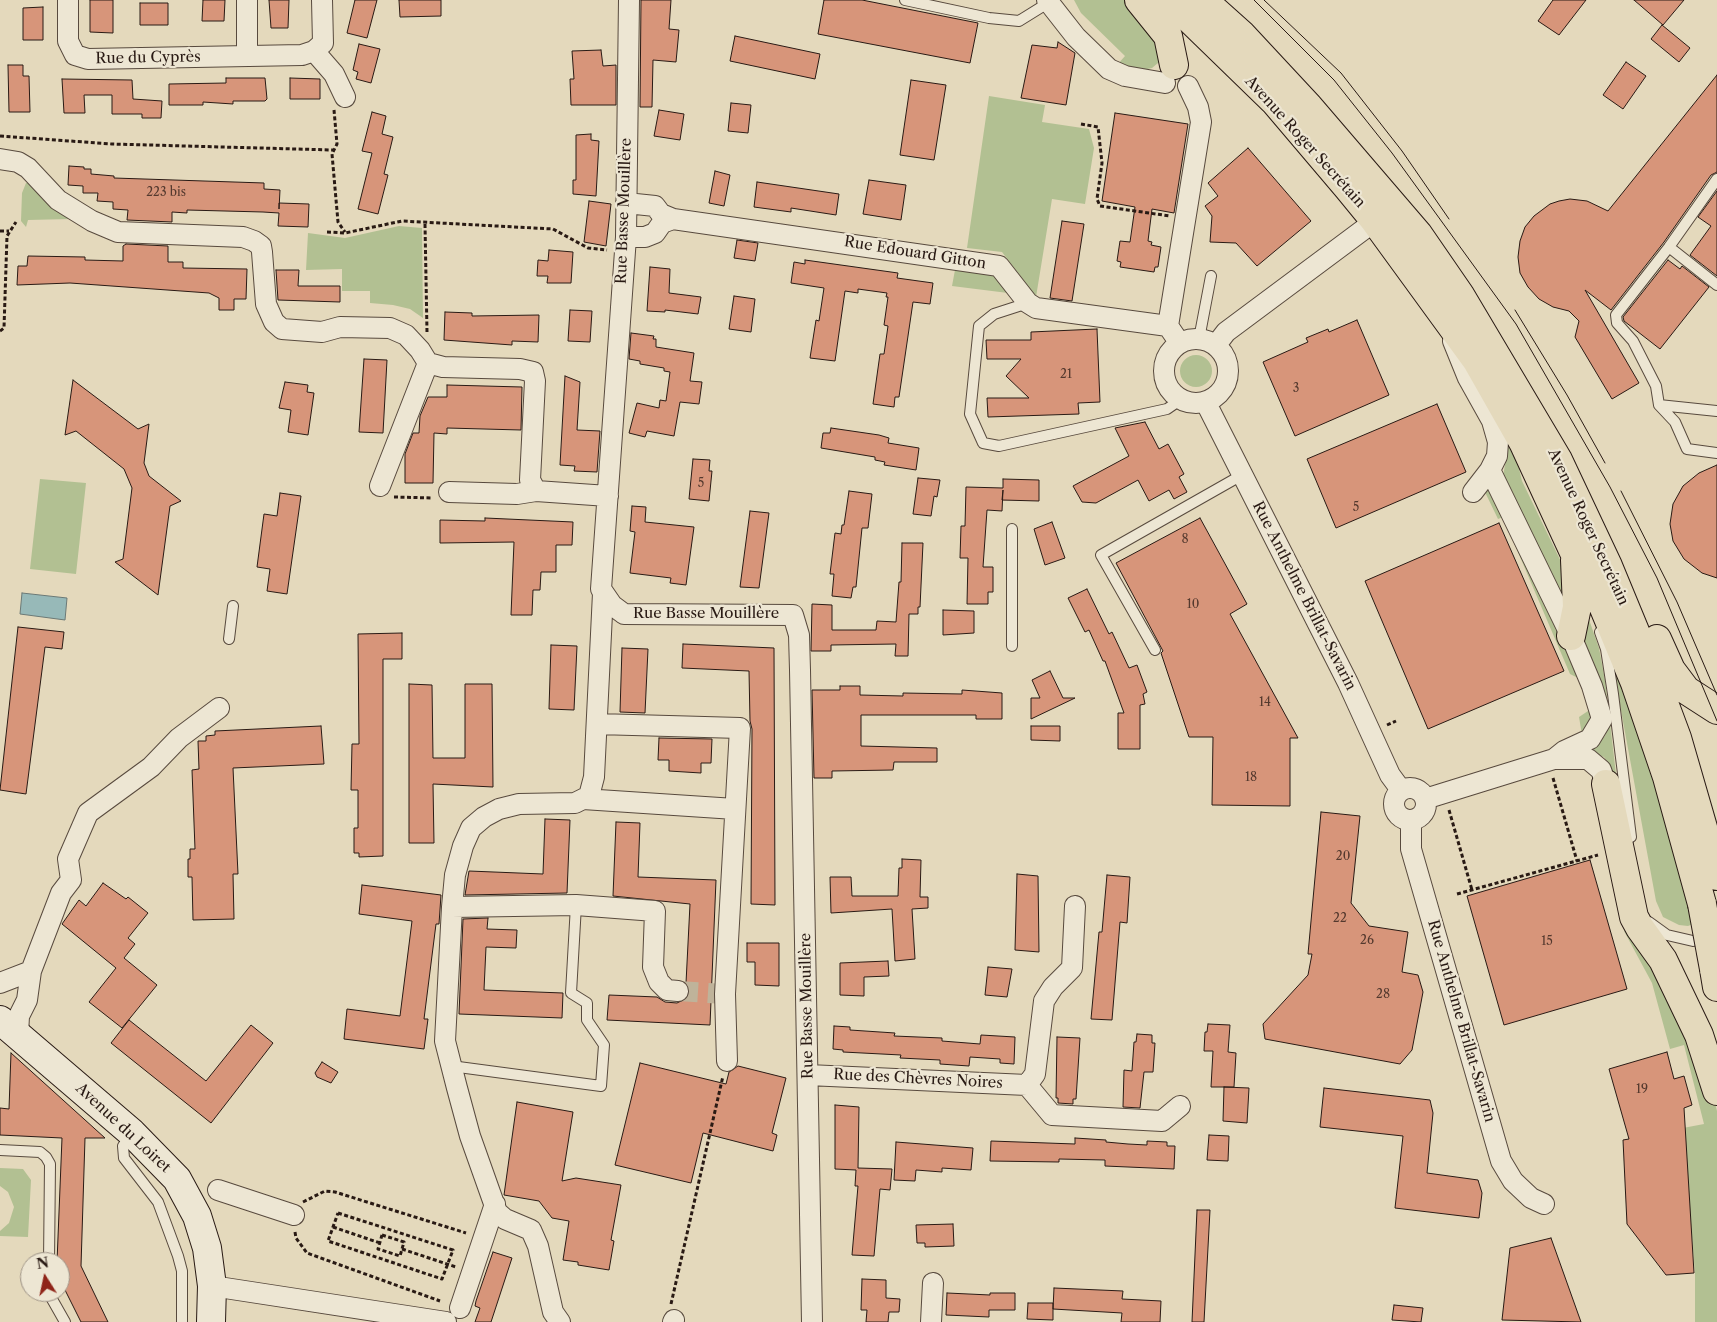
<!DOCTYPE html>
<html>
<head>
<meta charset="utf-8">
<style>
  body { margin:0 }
  #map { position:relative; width:1717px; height:1322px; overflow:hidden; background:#e4d9bc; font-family:"Libre Caslon Text",serif }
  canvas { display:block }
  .north { position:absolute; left:20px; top:1252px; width:50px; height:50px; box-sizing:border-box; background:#ede6d3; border:1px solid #9f9487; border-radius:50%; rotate:350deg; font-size:14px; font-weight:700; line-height:20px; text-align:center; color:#291a14 }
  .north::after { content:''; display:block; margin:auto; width:18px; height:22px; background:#8f2418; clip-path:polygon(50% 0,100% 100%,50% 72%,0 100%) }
</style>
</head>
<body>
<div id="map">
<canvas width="1717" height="1322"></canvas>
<div class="north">N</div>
</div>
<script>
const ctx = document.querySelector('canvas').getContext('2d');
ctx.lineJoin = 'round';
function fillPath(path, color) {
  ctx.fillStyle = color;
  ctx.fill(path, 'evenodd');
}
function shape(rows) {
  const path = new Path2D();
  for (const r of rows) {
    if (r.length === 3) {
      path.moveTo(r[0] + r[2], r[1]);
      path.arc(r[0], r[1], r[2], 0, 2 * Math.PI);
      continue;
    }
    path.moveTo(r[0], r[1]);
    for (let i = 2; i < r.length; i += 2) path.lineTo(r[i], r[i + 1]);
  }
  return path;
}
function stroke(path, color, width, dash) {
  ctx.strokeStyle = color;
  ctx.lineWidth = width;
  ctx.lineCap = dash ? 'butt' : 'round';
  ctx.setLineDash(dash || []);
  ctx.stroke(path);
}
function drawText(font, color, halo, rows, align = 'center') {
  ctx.font = font + ' "Libre Caslon Text",serif';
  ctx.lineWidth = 4.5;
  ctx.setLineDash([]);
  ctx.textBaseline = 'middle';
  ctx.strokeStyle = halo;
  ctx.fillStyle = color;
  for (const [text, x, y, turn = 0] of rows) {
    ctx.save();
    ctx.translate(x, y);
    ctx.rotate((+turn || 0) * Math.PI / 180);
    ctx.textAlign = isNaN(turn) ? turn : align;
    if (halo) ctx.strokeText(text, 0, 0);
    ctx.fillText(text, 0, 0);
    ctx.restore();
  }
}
fillPath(shape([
  [1074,0,1125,0,1154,27,1164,58,1152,68,1143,70,1117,65,1125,56,1081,13],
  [989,96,1045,105,1042,122,1089,129,1094,148,1085,204,1052,199,1036,297,1002,252,967,248],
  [26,183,30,183,71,219,28,220,26,227,21,221,22,193],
  [399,226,422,228,423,318,410,309,393,305,370,303,370,291,342,291,342,269,306,270,308,233,345,238],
  [955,270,996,276,1008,293,952,286],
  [1196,371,16],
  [1503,435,1516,456,1522,481,1567,574,1570,612,1503,476,1507,454],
  [40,479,86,483,76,574,30,569],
  [1490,484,1580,672,1594,710,1590,727,1582,735,1579,717,1591,709,1578,678,1570,674,1503,517,1498,519,1484,490],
  [1586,611,1599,648,1605,680,1617,783,1613,784,1607,762,1604,757,1595,754,1592,747,1605,736,1607,727,1581,641],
  [1611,656,1664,796,1693,924,1688,926,1679,925,1663,917,1656,901],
  [1633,929,1699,1041,1717,1111,1717,1322,1695,1322,1695,1274,1683,1128,1704,1124,1684,1045,1670,1049,1652,983,1624,931],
  [0,1168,23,1169,31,1180,28,1237,0,1236,0,1231,9,1223,14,1207,8,1192,0,1186]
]), '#b2c092');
const water = shape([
  [22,593,67,598,65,620,20,614,22,593]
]);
fillPath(water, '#97b9b8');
stroke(water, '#6b7976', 1);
const building = shape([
  [90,0,113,0,113,33,90,32,90,0],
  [203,0,225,0,224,21,202,21,203,0],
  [269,0,289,0,288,28,271,28,269,0],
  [355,0,377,0,367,38,347,33,355,0],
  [399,0,441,0,441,16,400,17,399,0],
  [641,0,671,0,669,29,679,30,676,62,653,60,652,107,640,107,641,0],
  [824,0,862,0,978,23,970,63,818,34,824,0],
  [1553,0,1586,0,1559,35,1538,21,1553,0],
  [1634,0,1684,0,1663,25,1634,0],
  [140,3,168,3,168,25,140,25,140,3],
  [43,7,43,40,23,40,23,8,43,7],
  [1662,25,1690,48,1679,62,1651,39,1662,25],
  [735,36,820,54,815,79,730,61,735,36],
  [1058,42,1075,53,1066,105,1021,98,1032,45,1057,48,1058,42],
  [359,44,380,49,371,83,356,79,358,72,353,70,359,44],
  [601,50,603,66,616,65,616,105,571,105,570,79,574,79,572,51,601,50],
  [1626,62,1646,76,1623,109,1603,95,1626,62],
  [8,65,23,65,23,76,29,76,30,112,9,112,8,65],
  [1717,75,1717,172,1711,175,1664,242,1611,310,1585,290,1639,383,1612,399,1575,337,1579,321,1569,311,1553,307,1539,299,1528,287,1520,273,1518,257,1520,241,1525,227,1534,216,1550,204,1559,201,1570,199,1587,201,1608,211,1717,75],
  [226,78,265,78,267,99,265,101,233,101,233,104,203,102,203,105,169,105,169,84,226,83,226,78],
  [290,78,320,79,320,99,290,99,290,78],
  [62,79,132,80,133,99,162,101,161,118,142,118,142,114,112,114,112,95,84,95,85,113,64,113,62,79],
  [911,80,946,85,934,160,900,155,911,80],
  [731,103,751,105,748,133,728,131,731,103],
  [659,110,684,114,680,140,654,136,659,110],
  [372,112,386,116,382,134,393,137,384,174,388,175,378,214,358,209,372,153,362,151,372,112],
  [1115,113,1188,124,1174,213,1152,209,1148,241,1152,242,1151,245,1161,247,1158,267,1155,267,1154,272,1120,267,1121,262,1117,261,1120,241,1130,242,1135,207,1102,201,1115,113],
  [591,134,591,140,599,141,596,196,573,194,573,180,576,180,576,135,591,134],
  [1248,148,1311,221,1257,266,1236,243,1210,242,1212,216,1205,206,1218,196,1208,183,1248,148],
  [69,166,84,167,84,169,91,169,91,174,114,176,114,178,264,183,264,189,280,190,279,209,279,203,309,204,308,227,278,226,279,213,263,212,187,210,187,213,172,212,172,222,127,220,128,210,113,209,113,202,97,201,98,193,83,193,83,186,68,185,69,166],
  [715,171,730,175,724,206,709,203,715,171],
  [869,180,906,185,901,220,863,214,869,180],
  [757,182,839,194,836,215,791,208,791,212,754,207,757,182],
  [1717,191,1717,276,1690,255,1711,226,1698,217,1717,191],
  [589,201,611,204,606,246,584,242,589,201],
  [1062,221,1084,224,1072,301,1050,298,1062,221],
  [737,240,758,243,755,261,734,258,737,240],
  [126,244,168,246,168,262,183,262,183,268,247,269,246,299,234,299,234,310,219,310,219,298,209,293,70,283,17,285,18,266,27,266,28,256,85,257,85,260,123,261,123,246,126,244],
  [549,250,573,252,571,283,547,283,548,276,537,276,538,260,548,261,549,250],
  [805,260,898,273,897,278,933,283,930,304,913,302,899,397,895,397,894,407,873,404,880,354,884,354,888,326,884,325,888,297,886,297,887,293,858,289,858,293,845,291,835,361,810,358,816,320,819,321,824,288,791,283,794,262,805,264,805,260],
  [1668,260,1680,269,1682,266,1709,287,1660,349,1624,321,1623,317,1668,260],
  [650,267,670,269,669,293,701,297,698,314,665,310,665,312,647,311,650,267],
  [276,270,299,270,298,286,340,286,340,302,278,300,276,270],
  [734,296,755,299,751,332,729,329,734,296],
  [570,310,592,311,590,342,568,341,570,310],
  [445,312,472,313,472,316,539,315,538,342,512,341,512,345,444,340,445,312],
  [1357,320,1389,395,1295,436,1263,362,1308,342,1306,338,1328,329,1329,332,1357,320],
  [1097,329,1100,402,1078,403,1079,414,988,417,987,398,1029,398,1006,376,1021,359,987,359,986,340,1031,340,1031,332,1097,329],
  [631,333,654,336,653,339,656,339,656,347,694,353,690,381,702,382,699,404,680,402,674,436,647,431,645,437,629,433,637,403,659,408,660,400,666,401,670,372,664,371,664,368,640,364,640,361,629,359,631,333],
  [364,359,387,360,383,433,359,432,364,359],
  [565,376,580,382,577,430,600,431,597,472,574,471,575,466,560,465,565,376],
  [73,380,138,429,149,424,144,463,149,476,181,501,170,506,158,595,115,562,123,559,132,488,124,469,76,431,65,435,73,380],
  [285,382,308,385,307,392,314,393,308,435,288,432,291,410,279,408,285,382],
  [447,385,522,387,521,430,447,428,447,434,434,433,433,483,405,483,405,454,413,433,419,433,420,416,428,397,447,397,447,385],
  [1437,404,1466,472,1336,528,1307,459,1437,404],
  [1145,422,1159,449,1168,444,1184,474,1179,477,1187,492,1174,499,1169,490,1149,501,1138,480,1096,503,1082,502,1073,486,1129,456,1115,428,1145,422],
  [831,428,879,435,889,438,888,443,919,448,916,470,884,465,885,462,875,460,875,457,821,448,823,433,830,433,831,428],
  [693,459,710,460,709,471,712,471,709,501,689,499,693,459],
  [1717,465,1717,578,1702,573,1684,559,1673,541,1670,524,1673,504,1683,486,1699,473,1717,465],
  [918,478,940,480,937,497,934,496,931,516,913,514,918,478],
  [1003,479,1039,480,1039,501,1002,500,1003,490,1002,511,987,510,983,567,993,567,993,592,988,592,988,604,967,604,968,558,960,558,961,526,965,526,966,487,1003,488,1003,479],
  [849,491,872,494,868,528,862,528,856,587,853,587,851,598,832,596,834,574,830,574,835,533,841,534,842,525,844,525,849,491],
  [280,493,301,496,287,594,267,591,270,569,257,567,264,514,277,516,280,493],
  [632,506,646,507,645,522,694,527,686,585,670,583,671,578,630,573,635,532,630,531,632,506],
  [750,511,769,513,759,588,740,587,750,511],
  [485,518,573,522,572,545,556,545,556,572,541,572,540,590,533,590,532,615,511,615,514,542,440,543,440,520,485,521,485,518],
  [1200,518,1247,604,1230,614,1298,738,1290,738,1290,806,1212,805,1213,737,1189,737,1161,653,1163,651,1116,563,1200,518],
  [1052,522,1065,558,1045,565,1034,529,1052,522],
  [1499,523,1564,671,1428,729,1365,581,1499,523],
  [902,543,923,543,920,607,918,607,918,614,909,614,908,656,895,656,896,644,831,645,831,651,811,651,812,604,832,605,832,630,876,630,877,621,896,622,899,582,901,582,902,543],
  [1087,589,1109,634,1112,632,1129,668,1137,665,1147,692,1143,694,1145,704,1140,705,1140,749,1118,749,1118,713,1124,713,1105,661,1103,661,1089,630,1085,632,1068,598,1087,589],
  [943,610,974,611,974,633,943,635,943,610],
  [18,627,64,632,62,649,45,647,26,794,0,790,18,627],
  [402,633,402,659,383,659,383,856,359,857,359,853,354,853,354,828,358,828,358,790,351,790,352,744,359,744,358,634,402,633],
  [683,644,774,648,775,905,751,904,752,729,750,721,749,671,682,668,683,644],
  [551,645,577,646,574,710,549,709,551,645],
  [622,648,648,649,645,713,620,712,622,648],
  [1050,671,1063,698,1075,698,1031,719,1031,698,1040,698,1032,680,1050,671],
  [409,684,432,685,433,758,465,758,465,684,492,684,493,787,433,784,434,843,409,843,409,684],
  [840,686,860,686,860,695,903,696,903,693,962,694,962,690,1002,693,1002,719,976,719,976,715,861,715,861,746,937,748,937,762,894,762,893,770,832,771,832,778,814,778,812,690,840,690,840,686],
  [321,726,324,764,233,768,238,874,233,874,234,919,193,920,192,877,188,877,188,859,190,859,190,849,195,849,192,770,199,769,198,741,206,741,206,736,215,735,215,731,321,726],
  [1031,726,1060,726,1060,741,1031,740,1031,726],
  [659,738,712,739,711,763,701,763,701,773,669,771,669,760,658,760,659,738],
  [1321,812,1360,816,1351,903,1369,926,1408,932,1402,972,1418,975,1423,992,1412,1050,1400,1064,1265,1039,1263,1024,1308,975,1312,954,1308,954,1321,812],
  [545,819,570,820,567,893,465,895,469,871,543,874,545,819],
  [616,822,640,823,638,877,716,880,710,1025,607,1020,609,995,657,997,665,1002,677,1003,687,998,690,992,686,983,690,904,613,896,616,822],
  [902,859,921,860,920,897,928,897,928,908,912,909,915,959,895,961,892,909,831,913,830,877,851,877,852,896,898,896,899,868,902,868,902,859],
  [1590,860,1627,989,1504,1025,1467,896,1590,860],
  [1017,874,1038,876,1039,952,1015,950,1017,874],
  [1107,875,1130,877,1127,923,1120,922,1112,1020,1091,1019,1099,932,1102,932,1107,875],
  [103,883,126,899,128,897,148,913,128,938,135,944,124,958,157,985,122,1028,89,1002,116,968,62,924,79,900,86,906,103,883],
  [362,885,441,895,439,924,436,924,424,1019,428,1019,424,1049,344,1039,347,1009,400,1016,412,921,359,914,362,885],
  [488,918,487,929,517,930,516,948,486,947,484,990,563,993,562,1018,459,1014,463,919,488,918],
  [747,943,779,943,779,986,755,985,755,962,747,962,747,943],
  [888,961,889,976,864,977,864,996,840,995,840,963,888,961],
  [988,967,1012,969,1007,997,985,995,988,967],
  [129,1020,206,1081,251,1025,273,1043,211,1123,111,1043,129,1020],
  [1208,1024,1230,1025,1228,1052,1236,1053,1234,1087,1211,1087,1213,1051,1204,1051,1205,1032,1207,1032,1208,1024],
  [834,1026,850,1027,850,1030,895,1033,894,1036,942,1038,942,1041,980,1044,981,1035,1015,1037,1014,1064,1000,1063,1000,1059,970,1057,969,1066,940,1064,940,1060,900,1058,901,1055,843,1052,843,1050,833,1049,834,1026],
  [1137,1034,1152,1035,1152,1043,1155,1043,1153,1072,1144,1072,1140,1108,1123,1107,1124,1070,1132,1071,1134,1042,1136,1042,1137,1034],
  [1057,1037,1080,1038,1076,1099,1073,1099,1073,1104,1058,1103,1058,1098,1056,1098,1057,1037],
  [1667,1052,1674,1079,1684,1076,1692,1105,1684,1108,1694,1273,1666,1275,1627,1224,1623,1140,1629,1139,1609,1069,1667,1052],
  [11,1053,105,1138,85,1138,81,1266,108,1322,81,1322,60,1280,60,1262,57,1262,62,1138,0,1135,0,1108,9,1109,11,1053],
  [322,1062,338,1072,331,1083,317,1077,315,1073,322,1062],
  [640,1063,726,1084,729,1072,738,1066,786,1078,772,1133,777,1135,773,1151,703,1133,691,1183,615,1165,640,1063],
  [1224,1087,1249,1088,1247,1123,1223,1121,1224,1087],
  [1324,1088,1430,1100,1433,1113,1427,1173,1478,1180,1482,1193,1479,1218,1395,1208,1403,1136,1320,1127,1324,1088],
  [517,1102,573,1112,562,1181,576,1178,621,1185,611,1240,614,1241,609,1270,578,1265,578,1262,563,1260,569,1221,552,1218,539,1201,504,1195,517,1102],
  [835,1105,859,1107,858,1168,892,1169,890,1190,880,1189,874,1256,852,1255,858,1186,855,1186,856,1170,835,1169,835,1105],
  [1209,1135,1229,1136,1228,1161,1207,1160,1209,1135],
  [1075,1138,1106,1140,1106,1142,1128,1144,1147,1145,1147,1141,1167,1142,1167,1146,1175,1146,1174,1169,1105,1166,1105,1160,1059,1159,1059,1162,990,1161,991,1141,1075,1144,1075,1138],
  [896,1142,973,1148,971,1170,942,1168,942,1172,916,1170,915,1181,894,1180,896,1142],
  [1197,1210,1210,1210,1204,1322,1192,1322,1197,1210],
  [953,1224,954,1246,925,1247,925,1243,917,1243,916,1225,953,1224],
  [1551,1238,1581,1322,1502,1320,1510,1248,1551,1238],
  [493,1252,512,1258,491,1322,475,1322,480,1308,475,1306,476,1301,493,1252],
  [862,1279,886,1280,886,1298,900,1299,899,1312,889,1312,888,1322,866,1322,867,1310,861,1310,862,1279],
  [1054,1288,1123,1291,1122,1299,1161,1301,1160,1322,1121,1322,1122,1313,1053,1309,1054,1288],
  [947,1293,990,1295,990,1293,1015,1293,1015,1310,989,1310,989,1317,946,1315,947,1293],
  [1028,1303,1053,1303,1053,1320,1027,1319,1028,1303],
  [1394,1305,1423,1308,1421,1322,1392,1320,1394,1305]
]);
fillPath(building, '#d7957a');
stroke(building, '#291a14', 1);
stroke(shape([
  [678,991,725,994]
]), '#bfb39a', 20, [20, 10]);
const lane = shape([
  [905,0,989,18,1019,21,1048,3],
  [1717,179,1669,247,1616,315,1617,323,1633,341,1656,386,1659,405,1675,422,1687,449,1717,453],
  [1669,247,1717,285],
  [1028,303,994,314,979,326,970,414,983,443,999,446,1167,409,1180,400],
  [1199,339,1211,276],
  [1659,405,1717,411],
  [1600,632,1606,649,1613,694,1631,837],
  [229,639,233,606],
  [1012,646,1012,529],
  [1155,650,1101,555,1242,475],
  [1649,922,1667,935,1693,941],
  [451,1066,601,1086,604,1045,587,1020,587,1003,571,993,576,905],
  [131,1134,123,1146,124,1158,158,1202,178,1256,182,1271,182,1322],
  [0,1150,40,1152,46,1157,50,1164,49,1262],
  [48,1292,65,1322]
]);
const street = shape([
  [68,0,68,41,75,55,88,59,302,55,314,51,323,43,322,0],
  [247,0,247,56],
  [629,0,626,237,601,589,612,605,624,614,793,615,799,635,800,670,812,1322],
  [1047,0,1076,37,1109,69,1125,76,1165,83],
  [314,51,334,74,345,97],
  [0,159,18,162,28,168,58,200,92,221,118,232,243,237,254,241,261,246,262,252,266,304,274,322,282,329,322,332,340,327,390,328,406,335,420,350,428,363,443,367,520,369,533,372,535,381,530,480,536,491,608,496],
  [626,203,655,206,661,214,673,219,999,266,1028,303,1036,308,1168,326],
  [626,237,645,237,655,233,662,223,673,219],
  [1196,371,32],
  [1453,341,1468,378,1492,421,1498,442,1497,456,1490,470,1473,492],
  [1179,342,1168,326,1201,122,1198,107,1188,86],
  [1216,345,1226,332,1375,221],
  [1206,403,1348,683,1390,775,1401,790],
  [380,486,428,363],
  [449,492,517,494,536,491],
  [597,724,740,728,725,994,727,1061],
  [1556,759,1588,759,1601,770,1606,784],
  [1410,804,16],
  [583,799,735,809],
  [1425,799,1554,759,1564,751,1590,739,1602,719,1592,686,1571,636,1490,470],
  [1411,820,1411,849,1501,1161,1513,1181,1531,1198,1544,1204],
  [452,907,576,905,655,911,653,967,659,982,667,990,678,991],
  [31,971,61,893,71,880,68,859,88,813,151,767,179,738,219,708],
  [0,983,31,971,27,1000,19,1016,18,1035],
  [808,1075,1027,1085,1035,1074,1044,1001,1053,987,1072,968,1075,906],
  [1027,1085,1052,1115,1162,1121,1180,1106],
  [218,1190,294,1215],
  [212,1286,446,1322],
  [460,1308,495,1204],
  [560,1322,553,1312,538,1246,531,1230,505,1219,497,1212,470,1136,457,1088,445,1041,452,907,455,875,463,846,471,828,484,817,499,809,519,804,575,803,589,796,594,777,603,593],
  [673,1322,674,1320],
  [931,1322,933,1283]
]);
const secondary = shape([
  [0,1020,132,1133,177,1179,197,1216,207,1248,212,1286,211,1322]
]);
const primary = shape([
  [1139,0,1168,36,1174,65],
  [1170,0,1275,102,1348,188,1375,221,1477,361,1523,442,1584,574,1596,589,1635,683,1667,777,1702,904],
  [1203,0,1242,35,1309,107,1418,234,1460,295,1558,460,1608,566,1658,687,1677,738,1717,876],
  [1571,636,1577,607,1575,560],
  [1657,639,1671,670,1686,690,1717,710],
  [1606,784,1634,917,1640,928,1663,960,1699,1035,1717,1091],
  [1714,969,1717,987]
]);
stroke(lane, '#584a3e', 12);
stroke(street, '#584a3e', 22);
stroke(secondary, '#291a14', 30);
stroke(primary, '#291a14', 30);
stroke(shape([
  [334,110,337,144,332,154,338,222,345,232],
  [1081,124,1098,127,1102,163,1097,199,1100,206,1170,216],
  [0,136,112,144,333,150],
  [425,224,427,332],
  [0,231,9,231],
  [327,232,345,233,402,221,553,229,588,248,607,250],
  [0,331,4,328,7,236,16,222],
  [394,497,433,498],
  [1387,725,1396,721],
  [1553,778,1577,861],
  [1449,810,1472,890],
  [1457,894,1598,855],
  [303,1202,325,1191,335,1192,466,1233],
  [338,1213,453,1250,442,1279,328,1241,338,1213],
  [333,1227,380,1243],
  [295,1232,296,1238,307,1253,440,1301],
  [382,1235,404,1242,400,1256,378,1249,382,1235],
  [402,1249,456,1267],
  [671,1304,723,1076]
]), '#291a14', 3, [4, 2.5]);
stroke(lane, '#ede6d3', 10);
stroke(street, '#ede6d3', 20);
stroke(secondary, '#ede6d3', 28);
stroke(primary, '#e4d9bc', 28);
stroke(shape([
  [1254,0,1334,80,1392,153,1516,324,1610,487,1657,578,1717,721],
  [1264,0,1341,73,1402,151,1449,219],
  [1515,310,1567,395,1605,463],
  [1621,491,1677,602,1717,695]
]), '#291a14', 1);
const primaryBridge = shape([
  [1702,904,1714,969]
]);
stroke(primaryBridge, '#291a14', 30, []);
stroke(primaryBridge, '#e4d9bc', 28);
drawText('12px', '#54392e', null, [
  ["223 bis",166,193],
  ["21",1066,375],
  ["3",1296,389],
  ["5",701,484],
  ["5",1356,508],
  ["8",1185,540],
  ["10",1193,605],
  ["14",1265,703],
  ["18",1251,778],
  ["20",1343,857],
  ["22",1340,919],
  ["26",1367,941],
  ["15",1547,942],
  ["28",1383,995],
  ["19",1642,1090]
]);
drawText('15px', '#291a14', '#ede6d3', [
  ["Rue du Cyprès",148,58,-1],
  ["Avenue Roger Secrétain",1305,142,48],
  ["Rue Basse Mouillère",624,211,-88],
  ["Rue Edouard Gitton",915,253,9],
  ["Avenue Roger Secrétain",1588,527,65],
  ["Rue Anthelme Brillat-Savarin",1304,596,63],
  ["Rue Basse Mouillère",706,614],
  ["Rue Basse Mouillère",807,1006,-91],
  ["Rue Anthelme Brillat-Savarin",1461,1021,74],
  ["Rue des Chèvres Noires",918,1079,3],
  ["Avenue du Loiret",123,1128,43]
]);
</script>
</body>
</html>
